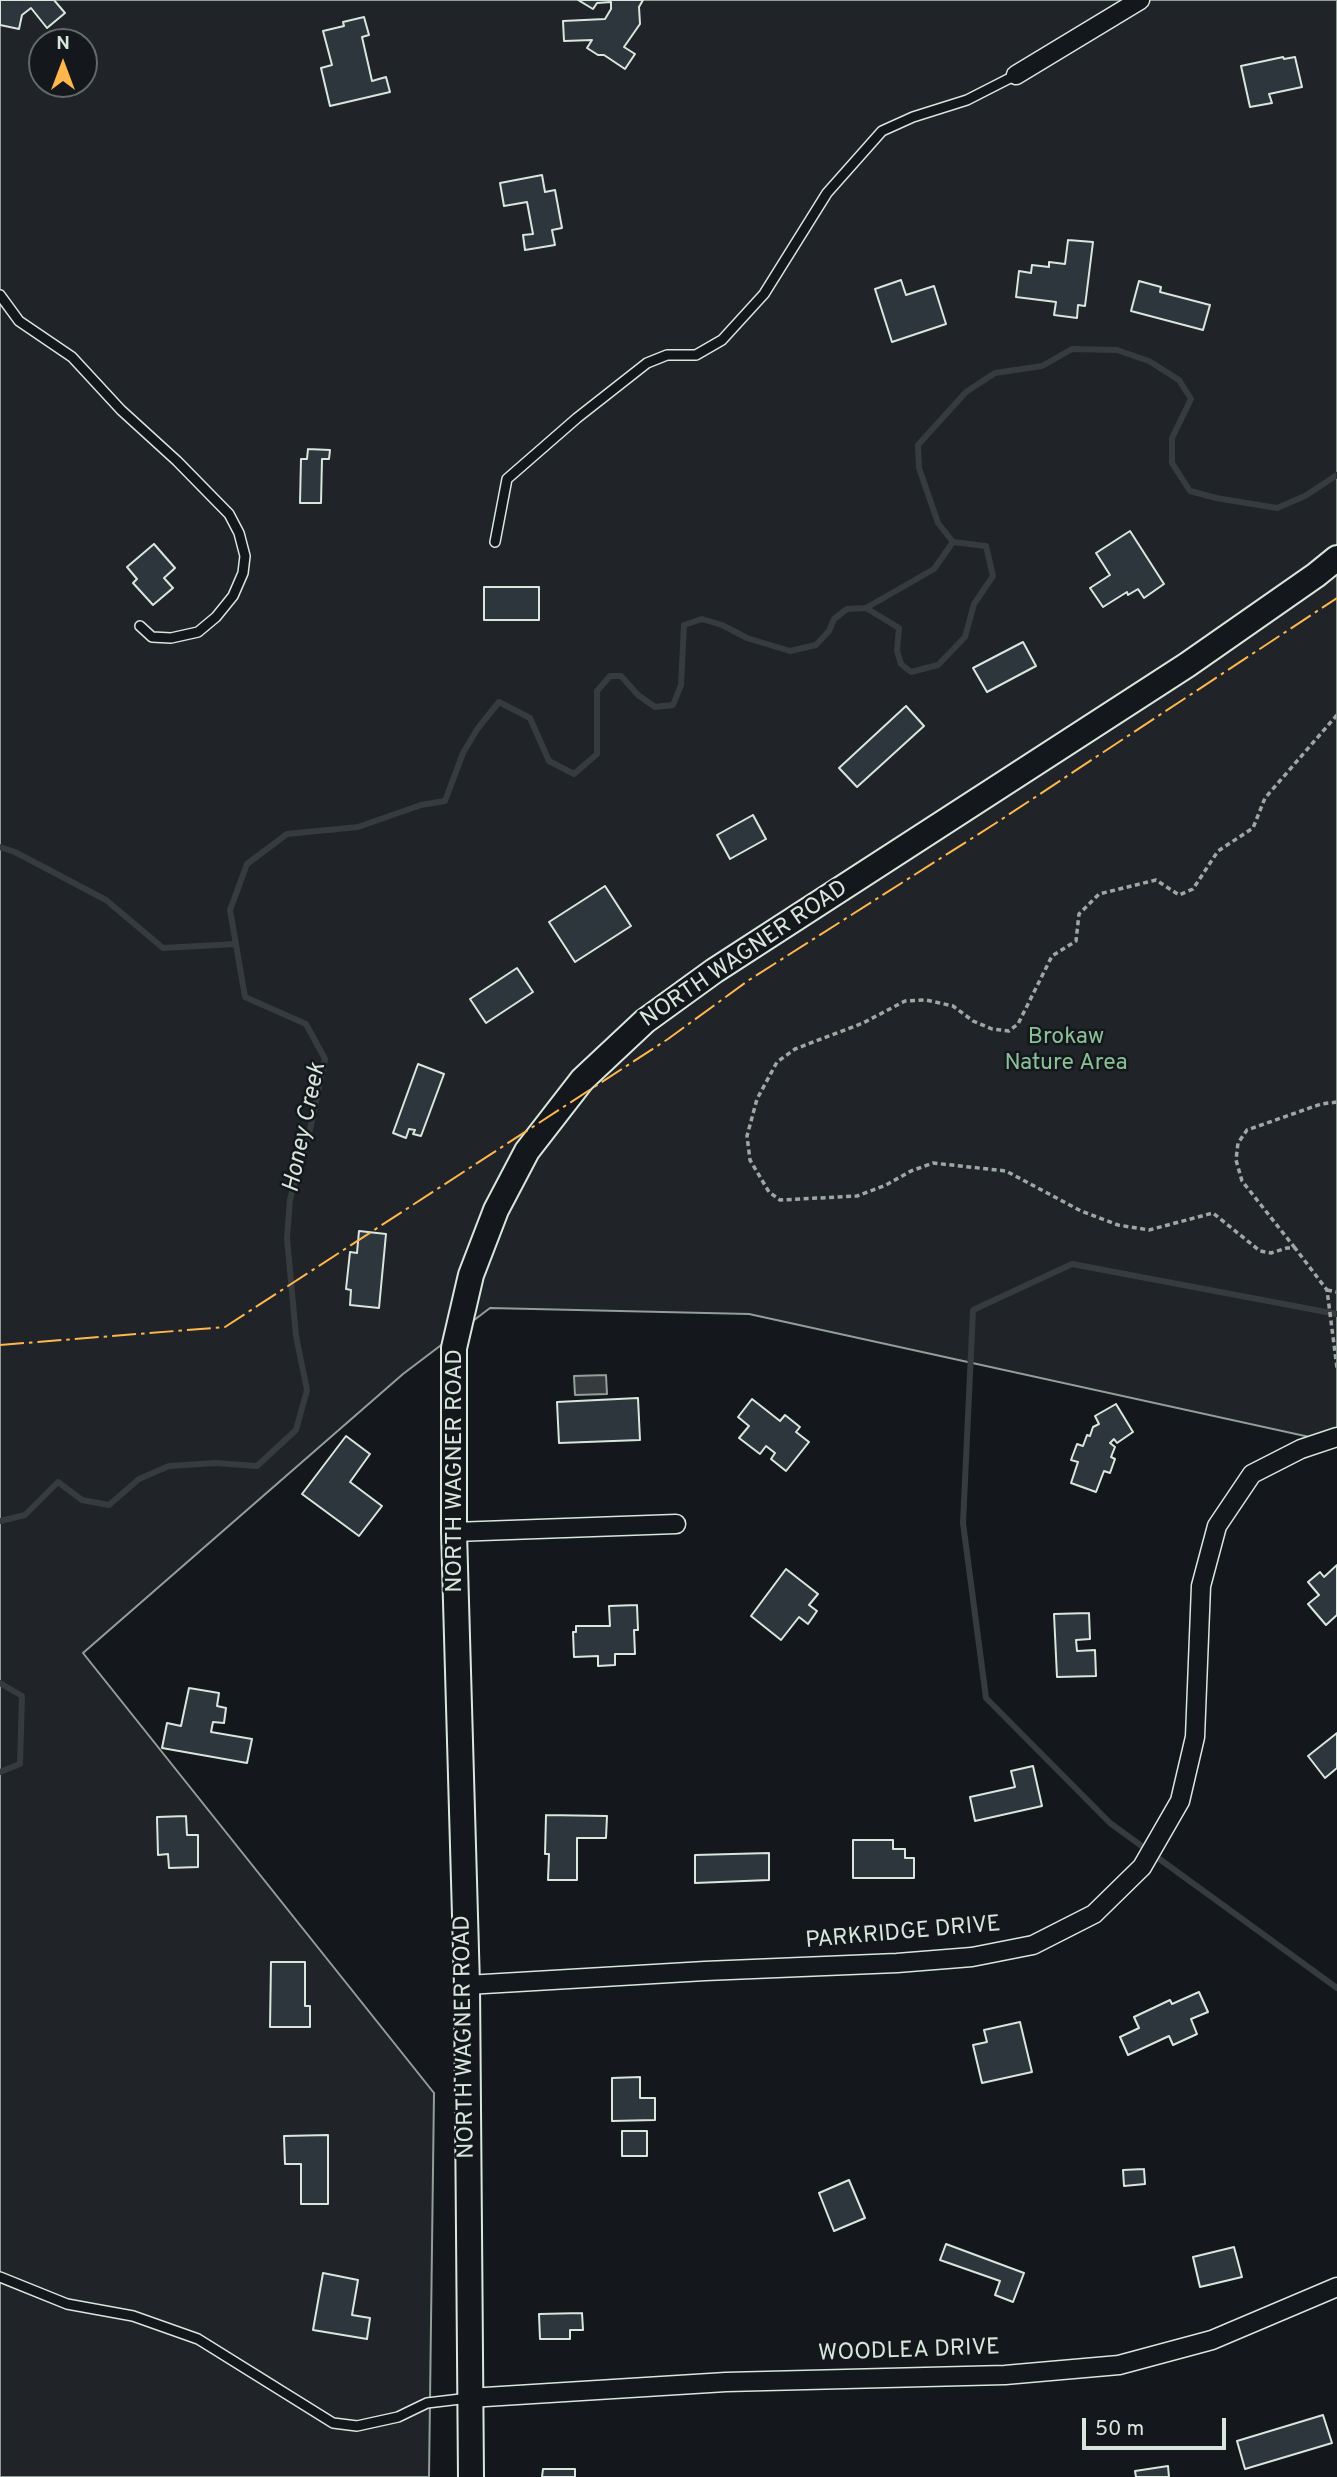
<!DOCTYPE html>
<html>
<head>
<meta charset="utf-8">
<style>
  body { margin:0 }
  #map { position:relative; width:1337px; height:2477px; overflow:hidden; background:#14181c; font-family:Overpass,sans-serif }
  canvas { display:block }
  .north { position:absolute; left:28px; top:28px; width:70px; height:70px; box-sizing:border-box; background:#14181c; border:2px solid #626a69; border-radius:50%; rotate:0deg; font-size:19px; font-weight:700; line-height:28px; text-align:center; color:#d8e6dc }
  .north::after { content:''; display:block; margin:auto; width:24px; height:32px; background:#ffb74d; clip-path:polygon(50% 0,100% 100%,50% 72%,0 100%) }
  .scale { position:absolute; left:1082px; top:2418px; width:144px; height:32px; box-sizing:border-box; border:4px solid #d8e6dc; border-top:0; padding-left:9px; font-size:21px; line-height:24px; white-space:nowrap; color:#d8e6dc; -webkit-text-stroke:5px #14181c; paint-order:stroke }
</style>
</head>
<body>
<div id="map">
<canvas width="1337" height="2477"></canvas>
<div class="north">N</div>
<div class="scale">50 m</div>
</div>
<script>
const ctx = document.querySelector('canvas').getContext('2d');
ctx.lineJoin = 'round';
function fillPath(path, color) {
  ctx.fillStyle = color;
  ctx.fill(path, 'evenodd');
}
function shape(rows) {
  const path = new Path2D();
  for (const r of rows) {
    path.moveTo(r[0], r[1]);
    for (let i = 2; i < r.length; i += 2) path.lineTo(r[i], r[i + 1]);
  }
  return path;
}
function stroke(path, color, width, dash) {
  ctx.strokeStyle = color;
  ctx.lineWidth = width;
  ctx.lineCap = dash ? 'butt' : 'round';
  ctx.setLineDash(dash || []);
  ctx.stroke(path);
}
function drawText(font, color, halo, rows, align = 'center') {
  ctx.font = font + ' Overpass,sans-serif';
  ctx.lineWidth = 5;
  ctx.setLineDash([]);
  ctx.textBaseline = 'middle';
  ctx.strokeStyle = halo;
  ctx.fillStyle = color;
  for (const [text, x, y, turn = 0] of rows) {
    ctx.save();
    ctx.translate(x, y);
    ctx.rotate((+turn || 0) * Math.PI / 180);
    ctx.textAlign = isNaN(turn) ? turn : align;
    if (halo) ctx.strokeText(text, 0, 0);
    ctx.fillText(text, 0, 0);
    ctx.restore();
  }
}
const green = shape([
  [0,0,1337,0,1337,1443,749,1314,490,1308,403,1374,83,1653,434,2093,429,2477,0,2477,0,0],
  [42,42,84,42,84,84,42,84,42,42]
]);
fillPath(green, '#202428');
stroke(green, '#939e99', 2);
const water = shape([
  [606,1375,607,1394,575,1395,574,1376,606,1375]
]);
fillPath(water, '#363b3e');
stroke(water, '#939e99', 2);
stroke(shape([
  [866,608,934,569,953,542],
  [0,847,15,852,106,900,163,948,236,944],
  [1337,1314,1072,1264,973,1310,963,1523,986,1698,1110,1823,1337,1988],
  [0,1521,25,1515,58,1482,82,1500,109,1505,139,1479,169,1466,215,1463,257,1466,296,1430,307,1390,296,1336,287,1238,290,1199,309,1134,325,1059,306,1024,245,997,230,910,247,864,287,834,358,827,421,805,445,801,463,753,478,728,499,702,530,718,549,761,574,774,597,754,597,691,610,676,621,676,638,695,655,707,673,705,681,685,684,625,702,619,722,625,747,638,790,651,816,645,829,631,834,619,847,609,866,608,899,628,897,651,901,664,911,672,938,665,965,637,974,604,993,576,986,546,953,542,938,523,919,468,918,445,966,392,995,373,1042,366,1072,349,1117,350,1149,361,1179,380,1191,399,1172,438,1172,463,1190,491,1216,498,1277,508,1305,496,1337,475],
  [0,1683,22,1696,20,1764,0,1772]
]), '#363b3e', 6);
const building = shape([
  [0,0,54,0,65,13,47,28,31,8,22,15,19,29,0,25,0,0],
  [578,0,643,0,639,7,640,24,624,47,635,54,625,69,604,55,598,55,587,48,592,40,564,41,563,21,605,19,611,9,611,2,597,3,593,9,578,0],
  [364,17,369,35,362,37,372,81,386,77,390,92,330,106,321,68,332,65,323,31,344,26,343,22,364,17],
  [1283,57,1284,59,1295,57,1302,87,1269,94,1272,103,1250,107,1241,66,1283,57],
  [542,175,545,192,555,190,562,228,552,230,555,245,525,250,523,235,533,234,527,202,504,206,500,183,542,175],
  [1068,240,1093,242,1085,306,1078,305,1077,318,1054,315,1056,302,1016,297,1019,271,1031,273,1032,265,1049,267,1049,262,1065,264,1068,240],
  [901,280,906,295,934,286,946,324,892,342,875,289,901,280],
  [1139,281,1161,287,1160,292,1210,305,1203,330,1131,311,1139,281],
  [308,449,330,450,329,459,322,459,321,503,300,503,301,459,307,459,308,449],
  [1130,531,1164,584,1144,598,1138,589,1128,595,1127,592,1103,607,1090,588,1110,575,1096,553,1130,531],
  [154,544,175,568,164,578,173,588,153,605,133,583,137,579,127,567,154,544],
  [484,587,539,587,539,620,484,620,484,587],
  [1023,642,1036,666,987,692,973,668,1023,642],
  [906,706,924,726,857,787,839,768,906,706],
  [753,815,766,839,730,859,717,835,753,815],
  [605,886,631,926,575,962,549,922,605,886],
  [517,968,533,992,486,1023,470,999,517,968],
  [418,1064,444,1074,421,1136,413,1134,415,1130,409,1129,406,1138,393,1133,418,1064],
  [359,1231,386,1234,379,1308,350,1305,351,1290,346,1289,350,1252,357,1253,359,1231],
  [638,1398,640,1440,559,1443,557,1402,638,1398],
  [752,1399,780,1421,785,1415,800,1427,796,1432,809,1442,786,1471,771,1459,775,1453,766,1446,760,1454,739,1438,749,1426,738,1417,752,1399],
  [1116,1404,1133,1432,1117,1443,1114,1439,1110,1443,1115,1447,1111,1457,1115,1459,1110,1473,1104,1471,1096,1492,1071,1483,1078,1462,1071,1460,1077,1444,1083,1446,1087,1435,1090,1436,1093,1427,1099,1424,1095,1416,1116,1404],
  [346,1436,370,1454,350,1482,382,1506,359,1536,302,1494,346,1436],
  [1337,1565,1337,1615,1326,1625,1308,1604,1319,1595,1308,1582,1320,1572,1324,1577,1337,1565],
  [786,1569,818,1594,809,1605,817,1611,808,1624,799,1617,781,1640,751,1616,786,1569],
  [637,1605,638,1630,634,1630,635,1654,615,1654,615,1665,598,1666,598,1656,574,1657,573,1632,576,1632,576,1626,610,1626,609,1606,637,1605],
  [1089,1613,1090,1639,1076,1640,1077,1651,1095,1650,1096,1676,1057,1677,1054,1614,1089,1613],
  [189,1688,219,1693,217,1706,226,1708,224,1723,213,1722,211,1732,252,1739,247,1763,162,1748,167,1723,181,1726,189,1688],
  [1337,1733,1337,1768,1325,1778,1308,1756,1337,1733],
  [1033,1766,1042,1806,975,1821,970,1797,1015,1787,1011,1771,1033,1766],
  [546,1815,607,1816,606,1838,577,1838,577,1880,548,1880,549,1854,545,1854,546,1815],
  [186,1816,187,1835,198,1835,198,1867,169,1868,168,1854,158,1855,157,1817,186,1816],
  [853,1840,893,1840,893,1849,905,1849,905,1858,914,1858,914,1878,853,1878,853,1840],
  [769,1853,769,1880,695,1883,695,1855,769,1853],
  [271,1962,305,1962,305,2006,310,2006,310,2027,270,2027,271,1962],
  [1199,1992,1208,2012,1191,2019,1197,2034,1173,2045,1169,2036,1128,2055,1120,2037,1139,2028,1134,2017,1170,2000,1172,2004,1199,1992],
  [1020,2022,1032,2072,982,2083,973,2045,987,2042,984,2030,1020,2022],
  [640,2077,640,2098,655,2098,655,2120,612,2121,612,2078,640,2077],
  [622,2131,647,2131,647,2156,622,2156,622,2131],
  [328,2135,328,2204,301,2204,301,2164,285,2164,284,2136,328,2135],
  [1144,2169,1145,2184,1124,2186,1123,2170,1144,2169],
  [849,2180,865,2218,834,2231,819,2193,849,2180],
  [946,2244,1024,2273,1013,2302,995,2295,1000,2281,940,2260,946,2244],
  [1234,2247,1242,2277,1200,2287,1193,2257,1234,2247],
  [323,2273,358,2280,352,2315,370,2318,367,2339,313,2330,323,2273],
  [582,2313,583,2330,570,2330,570,2339,540,2339,539,2314,582,2313],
  [1323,2415,1332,2443,1245,2469,1237,2441,1323,2415],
  [1168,2466,1169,2477,1136,2477,1135,2471,1168,2466],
  [543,2469,575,2469,575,2477,542,2477,543,2469]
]);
fillPath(building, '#2c363c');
stroke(building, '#d8e6dc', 2);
const lane = shape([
  [0,295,19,321,72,357,121,410,177,461,229,514,239,533,245,556,243,573,233,596,216,617,198,632,171,638,152,637,140,626],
  [495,542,507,479,577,418,647,363,667,355,696,355,722,340,764,294,827,193,882,131,913,117,967,100,1016,75],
  [0,2277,67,2304,133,2316,198,2339,333,2423,357,2426,398,2417,427,2403,469,2398]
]);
const street = shape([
  [1016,75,1140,0],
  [454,1532,676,1524],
  [467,1985,705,1971,897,1963,972,1957,1033,1945,1094,1914,1142,1867,1180,1801,1195,1737,1201,1586,1217,1526,1252,1474,1301,1449,1337,1437],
  [469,2398,726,2382,1005,2375,1119,2365,1212,2340,1337,2287]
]);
const secondary = shape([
  [471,2477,467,1985,454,1532,454,1348,471,1275,496,1210,527,1151,582,1080,645,1021,714,971,1187,665,1316,575,1337,558]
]);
stroke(lane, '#d8e6dc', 12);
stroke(street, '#d8e6dc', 21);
stroke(secondary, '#d8e6dc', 28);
stroke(shape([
  [1337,715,1265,798,1253,828,1218,851,1193,889,1179,895,1156,880,1099,894,1079,914,1076,941,1052,956,1018,1024,1009,1031,992,1029,973,1021,953,1006,926,1000,905,1001,863,1023,795,1049,777,1062,757,1099,747,1136,750,1160,769,1192,780,1200,857,1196,886,1185,911,1171,933,1163,1006,1171,1081,1211,1118,1225,1149,1230,1213,1213,1260,1251,1271,1253,1287,1248,1295,1248,1327,1290,1337,1368],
  [1295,1248,1242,1181,1236,1160,1238,1143,1247,1130,1321,1104,1337,1102],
  [1327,1290,1337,1292]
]), '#9da8a2', 3.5, [5, 3.5]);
stroke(lane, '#14181c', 9);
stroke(street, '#14181c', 18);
stroke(secondary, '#14181c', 24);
stroke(shape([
  [0,1345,225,1327,668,1039,749,980,996,823,1337,598]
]), '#ffb74d', 2, [24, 5, 3.5, 5]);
drawText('23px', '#d8e6dc', '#14181c', [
  ["NORTH WAGNER ROAD",745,955,-34],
  ["NORTH WAGNER ROAD",456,1471,-90],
  ["PARKRIDGE DRIVE",903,1934,-5],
  ["NORTH WAGNER ROAD",466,2037,-91],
  ["WOODLEA DRIVE",909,2352,-2]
]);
drawText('23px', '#8ac095', '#14181c', [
  ["Brokaw",1066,1038],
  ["Nature Area",1066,1064]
]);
drawText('italic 24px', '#d8e6dc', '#14181c', [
  ["Honey Creek",306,1128,-78]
]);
</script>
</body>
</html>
